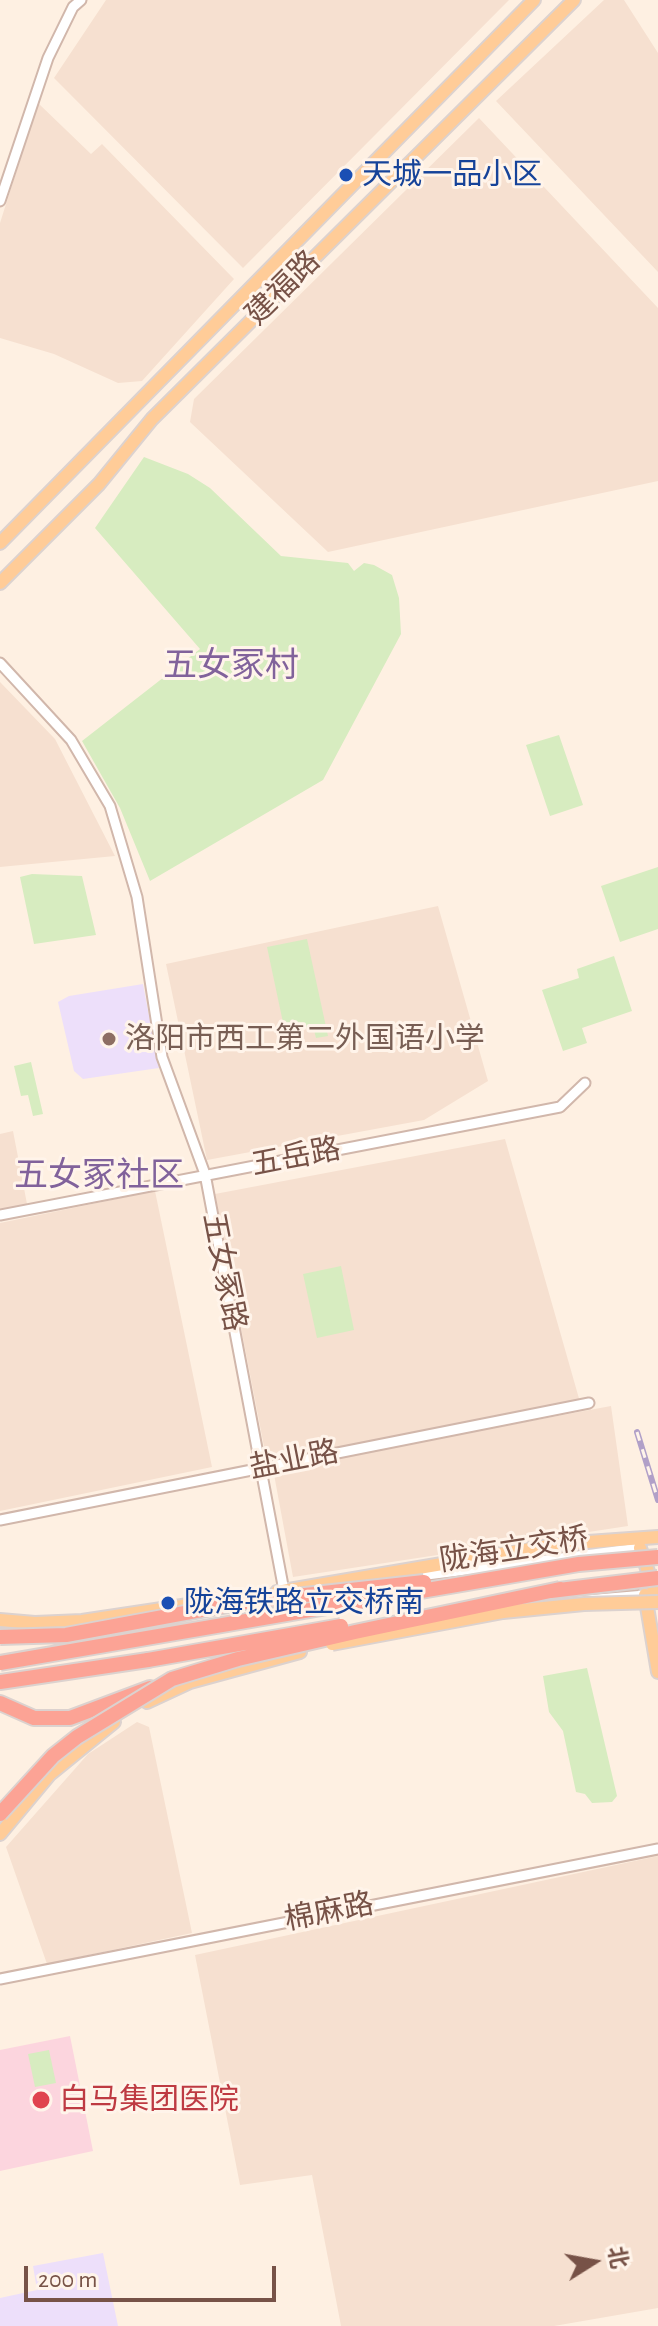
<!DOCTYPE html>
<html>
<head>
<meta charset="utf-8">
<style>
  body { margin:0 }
  #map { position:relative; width:658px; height:2326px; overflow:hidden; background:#fef0e2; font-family:"Alegreya Sans","Noto Sans SC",sans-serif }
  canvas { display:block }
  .north { position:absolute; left:554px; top:2222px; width:80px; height:80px; -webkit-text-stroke:6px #fff4ea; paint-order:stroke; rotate:79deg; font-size:22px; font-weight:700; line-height:32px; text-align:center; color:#775247 }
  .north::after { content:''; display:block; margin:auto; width:28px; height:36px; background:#775247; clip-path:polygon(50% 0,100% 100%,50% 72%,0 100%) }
  .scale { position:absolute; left:24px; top:2266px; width:252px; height:36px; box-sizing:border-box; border:4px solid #775247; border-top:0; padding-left:10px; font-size:24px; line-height:28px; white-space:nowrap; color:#775247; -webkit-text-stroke:6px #fff4ea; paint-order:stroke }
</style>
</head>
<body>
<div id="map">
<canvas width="658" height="2326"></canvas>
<div class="north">北</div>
<div class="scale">200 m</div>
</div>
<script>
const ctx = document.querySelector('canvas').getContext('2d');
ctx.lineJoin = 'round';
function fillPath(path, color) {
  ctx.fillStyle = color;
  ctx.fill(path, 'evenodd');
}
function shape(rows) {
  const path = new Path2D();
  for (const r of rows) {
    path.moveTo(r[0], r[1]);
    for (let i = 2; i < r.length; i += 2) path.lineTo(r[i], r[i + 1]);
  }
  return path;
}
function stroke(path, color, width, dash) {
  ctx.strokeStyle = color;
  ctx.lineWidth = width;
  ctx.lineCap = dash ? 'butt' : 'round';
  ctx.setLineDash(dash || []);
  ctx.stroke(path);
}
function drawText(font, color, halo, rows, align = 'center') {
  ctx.font = font + ' "Alegreya Sans","Noto Sans SC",sans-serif';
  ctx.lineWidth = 6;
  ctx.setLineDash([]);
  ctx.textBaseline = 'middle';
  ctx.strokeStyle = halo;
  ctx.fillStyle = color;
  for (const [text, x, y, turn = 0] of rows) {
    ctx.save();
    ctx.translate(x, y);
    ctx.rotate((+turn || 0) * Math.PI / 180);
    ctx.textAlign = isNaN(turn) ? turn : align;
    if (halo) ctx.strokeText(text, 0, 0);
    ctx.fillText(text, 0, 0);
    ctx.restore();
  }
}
fillPath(shape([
  [106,0,509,0,243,268,54,78],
  [604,0,624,0,658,53,658,272,496,101],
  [38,103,91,154,102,144,234,279,142,381,118,383,54,354,0,338,0,223],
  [479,118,658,308,658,481,328,552,190,422,194,399],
  [0,682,55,739,115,856,0,867],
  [438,906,488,1081,424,1120,207,1160,166,964],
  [13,1131,27,1204,0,1210,0,1134],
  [505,1139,580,1402,267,1462,215,1194],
  [155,1191,212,1467,0,1511,0,1223],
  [611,1406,628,1526,293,1577,273,1469],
  [137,1722,149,1727,192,1933,47,1964,6,1847,88,1754],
  [658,1856,658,2308,554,2326,341,2326,312,2175,240,2185,195,1955]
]), '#f6e0d0');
fillPath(shape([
  [143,984,159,1068,83,1079,74,1071,58,1002,69,996],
  [103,2253,118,2326,0,2326,0,2298,37,2290,33,2266]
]), '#eddffa');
fillPath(shape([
  [70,2036,93,2151,0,2171,0,2050]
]), '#fcd5de');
fillPath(shape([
  [144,457,188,474,210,488,281,556,348,563,354,571,364,563,374,565,392,575,399,598,401,634,323,780,150,881,120,808,82,741,200,649,95,528],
  [559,735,583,805,550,816,526,745],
  [658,867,658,929,620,942,601,886],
  [32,874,82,876,96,935,34,944,20,877],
  [307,939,328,1036,316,1038,313,1026,285,1032,267,947],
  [614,956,632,1011,582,1028,587,1043,563,1051,542,990,579,978,577,969],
  [31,1062,43,1114,33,1116,28,1095,21,1096,14,1066],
  [341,1266,354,1330,317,1338,303,1274],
  [587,1668,617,1796,612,1802,592,1803,585,1794,576,1792,563,1731,549,1712,543,1676],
  [49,2050,56,2083,35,2087,28,2054]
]), '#d7ecc0');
const minor = shape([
  [0,201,48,58,73,7,81,0],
  [0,663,71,740,110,806,137,897,162,1057,205,1174,285,1596],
  [0,1215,560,1107,585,1083],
  [0,1520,589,1403],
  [411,1577,640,1548],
  [515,1606,645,1595],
  [0,1979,658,1849]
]);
const major = shape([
  [0,543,534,0],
  [0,583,99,484,152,419,574,0],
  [640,1548,658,1601],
  [277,1592,560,1544,658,1537],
  [645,1595,658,1672],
  [0,1620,35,1623,82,1621,215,1601],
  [147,1702,190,1682,300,1652],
  [0,1834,50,1774,114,1722]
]);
const highway = shape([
  [0,1682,148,1660],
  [0,1703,34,1718,70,1718,150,1688]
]);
stroke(minor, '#d1b7ab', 13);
stroke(major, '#dcd2cf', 16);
stroke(highway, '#dcd2cf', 18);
stroke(minor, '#fff', 9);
stroke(major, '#ffcc98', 12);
stroke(highway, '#fca395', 14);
const rail = shape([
  [637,1432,658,1500]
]);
stroke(rail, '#b1a0c8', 6);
stroke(rail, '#fff4ea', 3, [9]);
const majorBridge = shape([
  [332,1644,503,1612,584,1604,658,1602]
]);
const highwayBridge = shape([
  [551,1591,658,1578],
  [0,1637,66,1635,250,1601,424,1582],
  [148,1660,341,1626],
  [0,1663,579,1564,658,1557],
  [0,1814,53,1756,77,1737,172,1679,238,1659,355,1632,560,1589]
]);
stroke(majorBridge, '#dcd2cf', 16, []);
stroke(highwayBridge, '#dcd2cf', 18, []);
stroke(majorBridge, '#ffcc98', 12);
stroke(highwayBridge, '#fca395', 14);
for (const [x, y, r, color] of [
  [346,175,8,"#1a4fb4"],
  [109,1039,8,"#8d6e63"],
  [168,1603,8,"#1a4fb4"],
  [41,2100,10,"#e0444e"]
]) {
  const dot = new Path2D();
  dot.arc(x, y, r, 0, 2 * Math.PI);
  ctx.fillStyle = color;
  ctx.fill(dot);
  stroke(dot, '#fff4ea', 3);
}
drawText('30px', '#164399', '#fff4ea', [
  ["天城一品小区",362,175],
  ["陇海铁路立交桥南",184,1603]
], 'left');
drawText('30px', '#775247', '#fff4ea', [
  ["建福路",283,288,-45],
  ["五岳路",296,1157,-11],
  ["五女冢路",224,1272,79],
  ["盐业路",294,1460,-11],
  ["陇海立交桥",514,1550,-9],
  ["棉麻路",329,1912,-11]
]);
drawText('30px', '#785e54', '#fff4ea', [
  ["洛阳市西工第二外国语小学",125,1039]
], 'left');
drawText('30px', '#be3a42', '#fff4ea', [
  ["白马集团医院",59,2100]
], 'left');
drawText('34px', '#81629b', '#fff4ea', [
  ["五女冢村",231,666],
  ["五女冢社区",99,1176]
]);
</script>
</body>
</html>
